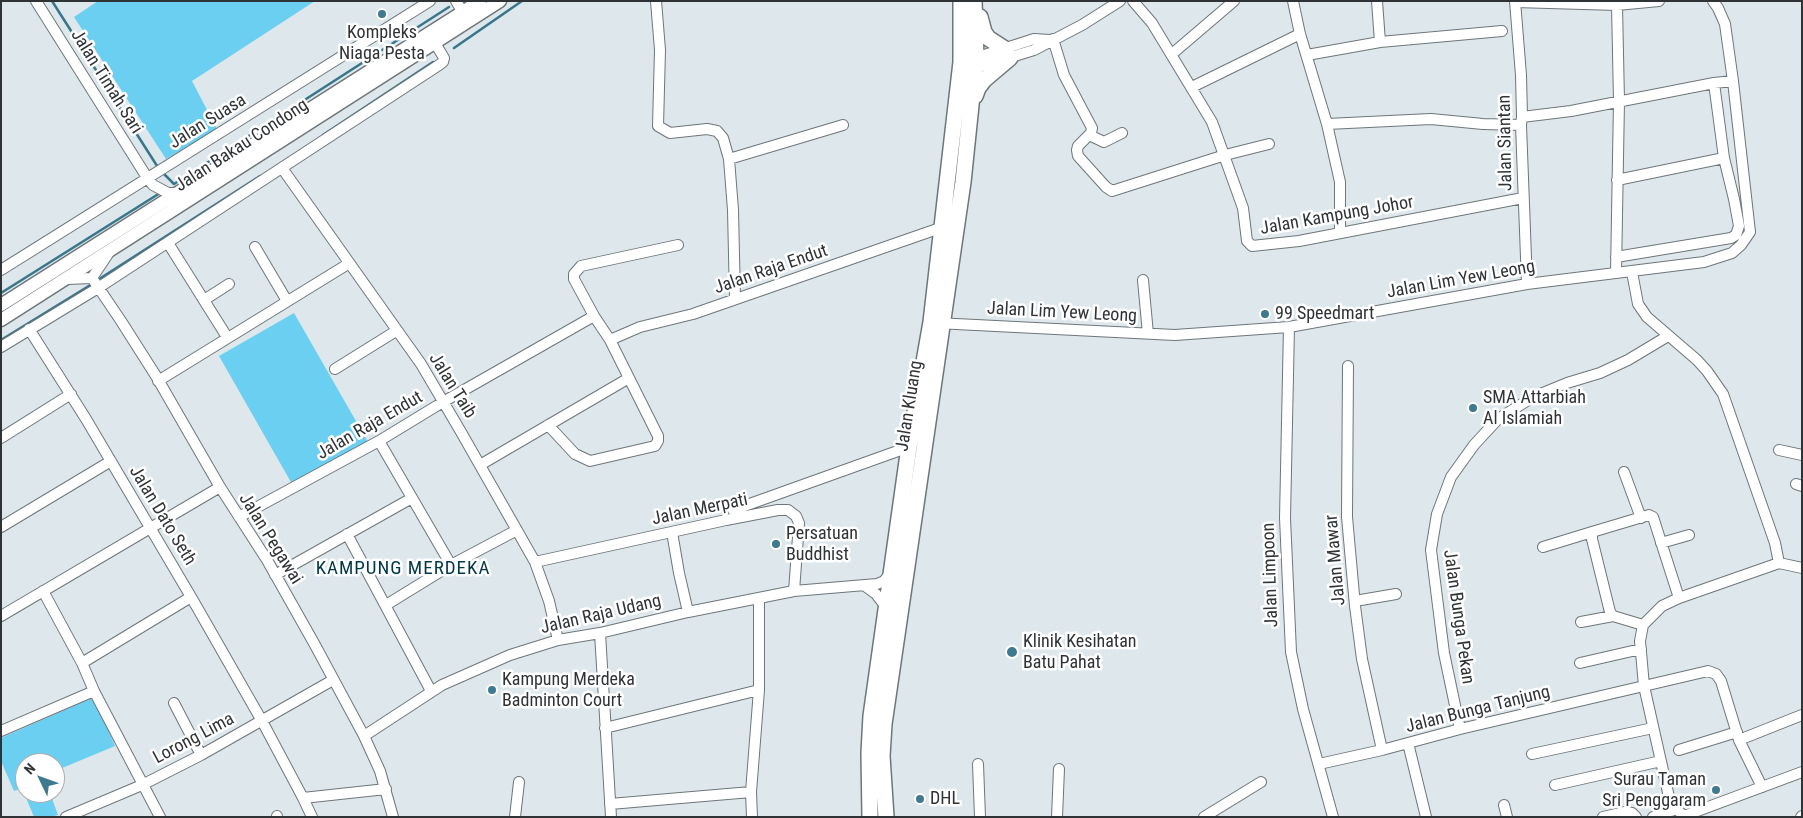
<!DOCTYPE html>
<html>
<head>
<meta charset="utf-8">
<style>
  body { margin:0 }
  #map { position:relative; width:1803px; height:818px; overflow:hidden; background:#dee7eb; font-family:"Roboto Condensed",sans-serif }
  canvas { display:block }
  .frame { position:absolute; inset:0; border:2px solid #2f3335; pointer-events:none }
  .north { position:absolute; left:15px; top:753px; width:50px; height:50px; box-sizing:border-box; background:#fff; border:1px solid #acadae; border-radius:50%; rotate:312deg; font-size:14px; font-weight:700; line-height:20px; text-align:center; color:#2f3335 }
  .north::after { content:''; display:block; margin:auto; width:18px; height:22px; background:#3d7a90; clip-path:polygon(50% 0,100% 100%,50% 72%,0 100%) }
</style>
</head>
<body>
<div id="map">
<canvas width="1803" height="818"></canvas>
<div class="frame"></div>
<div class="north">N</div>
</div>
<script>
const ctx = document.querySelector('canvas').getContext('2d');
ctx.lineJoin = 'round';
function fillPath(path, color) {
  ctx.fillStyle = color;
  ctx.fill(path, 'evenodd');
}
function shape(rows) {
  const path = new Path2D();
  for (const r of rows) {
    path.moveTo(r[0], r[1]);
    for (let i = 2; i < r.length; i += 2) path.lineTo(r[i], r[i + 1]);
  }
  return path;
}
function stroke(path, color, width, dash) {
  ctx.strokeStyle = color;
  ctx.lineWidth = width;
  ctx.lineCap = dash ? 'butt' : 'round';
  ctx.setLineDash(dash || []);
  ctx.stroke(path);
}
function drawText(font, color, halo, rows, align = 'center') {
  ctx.font = font + ' "Roboto Condensed",sans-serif';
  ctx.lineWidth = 5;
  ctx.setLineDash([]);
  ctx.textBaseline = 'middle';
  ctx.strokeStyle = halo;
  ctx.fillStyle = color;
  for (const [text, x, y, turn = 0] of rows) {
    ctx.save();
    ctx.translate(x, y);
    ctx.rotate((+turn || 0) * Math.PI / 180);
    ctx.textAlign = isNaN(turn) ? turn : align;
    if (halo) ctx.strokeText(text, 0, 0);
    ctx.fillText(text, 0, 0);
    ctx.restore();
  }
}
fillPath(shape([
  [98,1,315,1,192,81,217,129,166,159,74,17],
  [294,313,368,442,292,484,219,356],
  [94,697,115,746,55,771,55,763,25,763,25,793,50,793,58,815,50,817,34,817,22,788,14,791,1,761,1,738]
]), '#6bcff2');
stroke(shape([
  [52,1,159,169],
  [454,48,522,1],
  [323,135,433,62],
  [163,173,174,184,449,7],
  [96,281,260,176],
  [1,293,160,193],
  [1,340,92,284]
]), '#37768c', 2.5);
const minor = shape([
  [36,1,148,179,153,185,168,193,177,193],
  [456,1,466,17],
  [656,1,660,50,658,126,670,133,707,129,717,131,723,138,729,159,733,210,735,299],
  [1133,1,1152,23,1212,122,1243,208,1247,241,1252,246,1299,241,1523,198],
  [1293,1,1300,34,1327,124,1340,182,1340,233],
  [1377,1,1380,42],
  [1515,1,1521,75,1522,117,1521,125,1527,284],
  [1515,2,1617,5,1659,1],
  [1053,39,1064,75,1092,128,1091,133,1078,146,1077,150,1078,156,1106,187,1112,191,1225,155,1269,144],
  [1172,54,1234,1],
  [1307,55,1380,42,1502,31],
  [972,59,1034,39,1050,40],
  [969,70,1034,50,1082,25,1120,1],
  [1192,87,1300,34],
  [1522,117,1571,111,1714,83,1733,81],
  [1327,124,1431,119,1483,124,1521,125],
  [1089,135,1104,142,1122,133],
  [729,159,843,125],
  [282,168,421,364,461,432,535,562,549,601,558,640],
  [1617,180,1724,158],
  [168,243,227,337],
  [255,247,287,301],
  [1616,257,1731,238,1736,235,1739,226,1734,199,1724,158,1714,83],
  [1,270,430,1],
  [1632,272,1638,304,1647,317,1697,360,1707,371,1723,394,1775,543,1779,563],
  [1616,273,1619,101,1617,5],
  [92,278,121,321,156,376,220,487,267,560,315,645,364,736,380,771,393,817],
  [92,278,108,254],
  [67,279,92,278],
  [1143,280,1148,334],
  [204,300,229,284],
  [936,323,1175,335,1289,327,1527,284,1704,262,1732,253,1741,245,1750,232,1733,81,1725,24,1718,8,1713,1],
  [1289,327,1285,518,1291,652,1303,709,1333,817],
  [29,329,86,419,194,602,262,721,303,798,312,817],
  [610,340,640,327,693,314,943,227],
  [1,347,98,288,439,65,443,62,444,58,435,43],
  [1348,366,1347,517,1355,606,1362,659,1382,750],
  [335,369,396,331],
  [158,381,348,264],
  [548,425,575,454,590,461,655,446,658,441,658,436,610,340,594,316,574,279,574,274,581,266,678,245],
  [1,438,71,394],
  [379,441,451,565],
  [1779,450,1802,455],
  [480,465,629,378],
  [1624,472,1641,518],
  [1796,484,1802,486],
  [733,510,909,447],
  [239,517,379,441,443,402,594,316],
  [1,527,111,461],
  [672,532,679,573,688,612],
  [347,534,431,691],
  [1661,543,1689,535],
  [1543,547,1592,532],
  [535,562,726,520,778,510,788,510,796,516,799,523,794,591],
  [275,575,412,498],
  [865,586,876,594,886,607],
  [43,591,82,663,94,691,160,817],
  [1355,601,1396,594],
  [386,605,451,565,517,530],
  [1,616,220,487],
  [1581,622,1613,616],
  [1643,625,1613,616,1610,612,1592,539,1592,532,1649,515,1653,517,1679,598],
  [600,633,611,817],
  [82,663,191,597],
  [1580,663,1641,649],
  [174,703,201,755],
  [605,728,759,690],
  [1460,729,1444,653,1431,550,1437,514,1451,477,1474,445,1498,419,1533,397,1567,383,1600,373,1628,360,1668,336],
  [1,731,94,691],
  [364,736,442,685,510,655,558,640,600,633,688,612,794,591,877,584,884,581,890,574],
  [1739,740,1802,715],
  [1408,743,1426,817],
  [1679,750,1737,732],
  [1532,754,1653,728],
  [978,764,980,817],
  [1319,764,1382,750,1460,729,1708,671,1716,674,1721,681,1739,740,1762,787],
  [1555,785,1661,761],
  [303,798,386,789],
  [610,804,751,792],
  [1504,805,1507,817],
  [277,816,277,817],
  [1684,816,1802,772],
  [66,817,142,785,201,755,333,680],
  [515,817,519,782],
  [752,817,751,792,759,690,759,598],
  [1057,817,1059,769],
  [1204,817,1261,782],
  [1603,817,1625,812,1632,813,1636,817],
  [1653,817,1677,809],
  [1684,817,1677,809,1669,797,1644,686,1640,641,1643,625,1662,606,1679,598,1779,563,1802,568],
  [1801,817,1802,816]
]);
const major = shape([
  [1,305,480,1],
  [1,320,500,1]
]);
const highway = shape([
  [980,17,984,32,988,38,1005,49],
  [975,96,978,88,984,80,1010,58],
  [870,817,869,753,871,716,909,447,931,322,961,62,961,1],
  [886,817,882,756,884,724,963,182,976,57,974,1]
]);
stroke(minor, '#6e767a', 12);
stroke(major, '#6e767a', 15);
stroke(highway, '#6e767a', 18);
stroke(minor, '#fff', 10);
stroke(major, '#fff', 12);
stroke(highway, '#fff', 15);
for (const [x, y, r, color] of [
  [382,14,5,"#3d7a90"],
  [1265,314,5,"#3d7a90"],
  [1473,408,5,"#3d7a90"],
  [776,544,5,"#3d7a90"],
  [1012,652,6,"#3d7a90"],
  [492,690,5,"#3d7a90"],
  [1716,790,5,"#3d7a90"],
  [920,799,5,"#3d7a90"]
]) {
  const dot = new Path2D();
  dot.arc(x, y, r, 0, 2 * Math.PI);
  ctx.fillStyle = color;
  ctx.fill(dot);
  stroke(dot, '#fff', 2);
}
drawText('18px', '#2f3335', '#fff', [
  ["Kompleks",382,33,"center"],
  ["Niaga Pesta",382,54,"center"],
  ["99 Speedmart",1275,314],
  ["SMA Attarbiah",1483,398],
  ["Al Islamiah",1483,419],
  ["Persatuan",786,534],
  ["Buddhist",786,555],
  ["Klinik Kesihatan",1023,642],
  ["Batu Pahat",1023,663],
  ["Kampung Merdeka",502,680],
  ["Badminton Court",502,701],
  ["Surau Taman",1706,780,"right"],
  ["Sri Penggaram",1706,801,"right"],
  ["DHL",930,799]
], 'left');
drawText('18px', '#2f3335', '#fff', [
  ["Jalan Timah Sari",106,82,58],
  ["Jalan Suasa",208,122,-32],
  ["Jalan Siantan",1506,143,-91],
  ["Jalan Bakau Condong",242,146,-33],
  ["Jalan Kampung Johor",1337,216,-10],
  ["Jalan Raja Endut",771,270,-19],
  ["Jalan Lim Yew Leong",1461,280,-10],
  ["Jalan Lim Yew Leong",1062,313,3],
  ["Jalan Taib",452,386,58],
  ["Jalan Kluang",910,406,-81],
  ["Jalan Raja Endut",370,426,-30],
  ["Jalan Merpati",700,510,-12],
  ["Jalan Dato Seth",162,516,59],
  ["Jalan Pegawai",270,539,58],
  ["Jalan Mawar",1336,560,-95],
  ["Jalan Limpoon",1271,575,-92],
  ["Jalan Raja Udang",601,615,-13],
  ["Jalan Bunga Pekan",1458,617,82],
  ["Jalan Bunga Tanjung",1478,710,-14],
  ["Lorong Lima",194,739,-28]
]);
ctx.letterSpacing = '1px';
drawText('19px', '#003747', '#fff', [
  ["KAMPUNG MERDEKA",403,569]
]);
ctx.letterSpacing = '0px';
</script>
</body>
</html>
